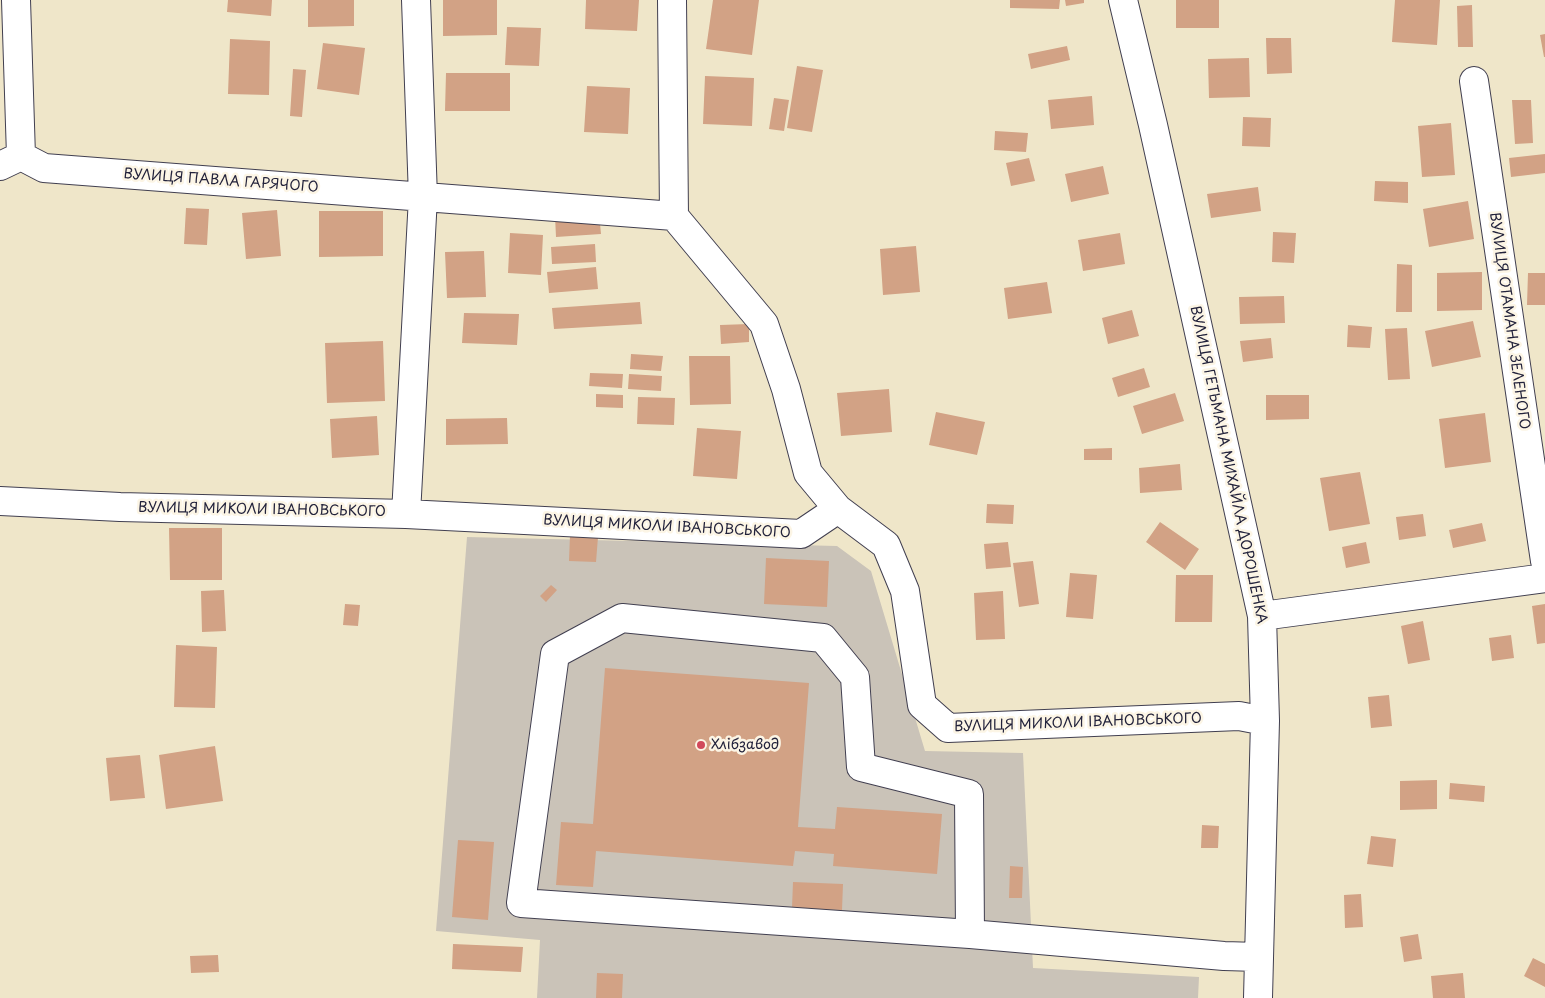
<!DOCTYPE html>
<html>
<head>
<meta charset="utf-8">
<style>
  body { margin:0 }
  canvas { display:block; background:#efe6c9 }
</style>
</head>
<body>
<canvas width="1545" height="998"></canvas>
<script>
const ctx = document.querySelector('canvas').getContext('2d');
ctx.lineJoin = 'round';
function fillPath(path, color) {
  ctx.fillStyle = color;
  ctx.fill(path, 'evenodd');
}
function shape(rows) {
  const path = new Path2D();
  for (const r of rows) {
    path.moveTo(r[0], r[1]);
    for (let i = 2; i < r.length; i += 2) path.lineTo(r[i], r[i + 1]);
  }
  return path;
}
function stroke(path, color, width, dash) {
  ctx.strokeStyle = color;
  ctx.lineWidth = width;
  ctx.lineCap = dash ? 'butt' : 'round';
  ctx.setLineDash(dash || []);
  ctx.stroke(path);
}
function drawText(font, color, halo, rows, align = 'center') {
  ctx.font = font + ' "Playpen Sans",sans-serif';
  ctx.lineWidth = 5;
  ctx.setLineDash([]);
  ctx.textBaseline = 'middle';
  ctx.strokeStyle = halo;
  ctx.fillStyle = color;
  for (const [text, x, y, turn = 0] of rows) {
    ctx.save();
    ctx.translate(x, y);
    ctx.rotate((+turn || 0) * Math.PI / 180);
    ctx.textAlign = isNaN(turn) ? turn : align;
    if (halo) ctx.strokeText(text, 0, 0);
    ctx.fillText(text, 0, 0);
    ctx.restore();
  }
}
fillPath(shape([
  [467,537,837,546,871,571,925,751,1023,753,1033,968,1199,977,1198,998,537,998,540,940,436,931]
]), '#cac3b8');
fillPath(shape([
  [228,0,272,0,271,16,227,12],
  [308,0,354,0,354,26,308,27],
  [443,0,497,0,497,35,443,36],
  [586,0,639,0,637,31,585,29],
  [713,0,759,0,752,55,706,49],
  [1010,0,1060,0,1059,9,1010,8],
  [1065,0,1084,0,1084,3,1066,6],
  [1176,0,1219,0,1219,28,1176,28],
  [1395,0,1440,0,1437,45,1392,42],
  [1472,5,1473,47,1458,47,1457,6],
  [507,27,541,28,539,66,505,65],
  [1545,34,1545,57,1544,57,1540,35],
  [1266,38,1291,38,1292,73,1267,74],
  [230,39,270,41,269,95,228,94],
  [323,43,365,48,359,95,317,89],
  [1067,46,1070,60,1031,69,1028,54],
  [1249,58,1250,97,1209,98,1208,59],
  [797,66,823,70,812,132,787,128],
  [293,69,306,70,302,117,290,116],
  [446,73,510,73,510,111,445,111],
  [705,76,754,78,752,126,703,124],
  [587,86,630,88,628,134,584,132],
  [1092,96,1094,125,1051,129,1048,100],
  [774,98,789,100,784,131,769,129],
  [1512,100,1531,100,1533,143,1515,144],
  [1243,117,1271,118,1270,147,1242,146],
  [1451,123,1455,175,1422,177,1418,126],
  [995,131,1028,133,1026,152,994,150],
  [1545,154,1545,173,1511,177,1509,158],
  [1029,158,1035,181,1011,186,1006,163],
  [1103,166,1109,194,1071,202,1065,174],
  [1375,181,1408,182,1408,203,1374,201],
  [1258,187,1261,211,1211,218,1207,194],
  [1468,201,1474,239,1429,247,1423,209],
  [186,208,209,209,207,245,184,244],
  [277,210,281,256,246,259,242,213],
  [319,211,383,211,383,256,319,257],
  [599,213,601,234,556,237,555,216],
  [1273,232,1296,233,1294,263,1272,262],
  [510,233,543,235,541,275,508,273],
  [1120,233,1125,264,1083,271,1078,240],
  [595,244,596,262,552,264,551,247],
  [916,246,920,292,883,295,880,249],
  [484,251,486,297,447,298,445,252],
  [1397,264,1412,265,1412,312,1396,312],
  [596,267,598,289,549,293,547,272],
  [1482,272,1482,310,1437,311,1437,273],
  [1528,273,1545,273,1545,305,1527,305],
  [1047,282,1052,313,1008,319,1004,288],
  [1284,296,1285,323,1240,324,1239,297],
  [640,302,642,324,554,329,552,308],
  [1132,310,1139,336,1108,344,1102,318],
  [464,313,519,314,517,345,462,343],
  [1473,321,1481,357,1432,367,1425,331],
  [749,324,749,342,721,344,720,325],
  [1348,325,1372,327,1370,348,1347,347],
  [1407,328,1410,379,1388,380,1385,329],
  [1271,338,1273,358,1243,362,1240,341],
  [383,341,385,401,327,403,325,343],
  [631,354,663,356,661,371,630,369],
  [689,356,730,356,731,404,690,405],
  [1144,368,1150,387,1118,397,1112,378],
  [590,373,623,374,622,388,589,386],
  [629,374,662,376,661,391,628,389],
  [889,389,892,432,841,436,837,393],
  [1175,393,1184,421,1142,434,1133,406],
  [596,394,623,395,623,408,596,407],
  [1266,395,1309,395,1309,419,1266,420],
  [638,397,675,398,674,425,637,424],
  [936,412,985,422,977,455,929,445],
  [1485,413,1491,462,1445,468,1439,419],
  [377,416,379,455,332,458,330,419],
  [507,418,508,444,446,445,446,419],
  [697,428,741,431,737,479,693,476],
  [1112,448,1112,460,1084,460,1084,449],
  [1180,464,1182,490,1140,493,1139,468],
  [1360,472,1370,524,1329,531,1320,478],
  [987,504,1014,505,1013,524,986,523],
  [1423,514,1426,536,1399,540,1396,517],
  [1160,522,1199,549,1185,570,1146,542],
  [1482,523,1486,541,1453,548,1449,530],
  [169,528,222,528,222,580,170,580],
  [570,535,598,537,596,562,569,561],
  [1008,542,1011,567,986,569,984,544],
  [1366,542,1370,563,1346,568,1342,547],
  [766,558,829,561,827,607,764,604],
  [1033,561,1039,604,1019,607,1013,563],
  [1070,573,1097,575,1093,619,1066,617],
  [1176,575,1213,575,1212,622,1175,622],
  [551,585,557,590,546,602,540,596],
  [224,590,226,631,202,632,201,591],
  [1003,591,1005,639,976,640,974,593],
  [345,604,360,605,358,626,343,625],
  [1545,604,1545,643,1537,644,1532,606],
  [1423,621,1430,660,1408,664,1401,626],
  [1511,635,1514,658,1492,661,1489,638],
  [176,645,217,647,215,708,174,707],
  [605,668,809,683,798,827,835,829,837,807,942,814,937,874,833,866,834,854,795,851,793,866,596,851,593,887,556,885,561,822,593,824],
  [1389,695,1392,726,1371,728,1368,697],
  [215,746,223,801,166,809,159,755],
  [140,755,145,798,110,801,106,758],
  [1437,780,1437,809,1400,810,1400,781],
  [1450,783,1485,786,1484,802,1449,799],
  [1202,825,1219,826,1218,848,1201,848],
  [1371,836,1396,839,1393,867,1367,864],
  [458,840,494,842,488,920,452,917],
  [1010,866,1023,867,1022,898,1009,898],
  [793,882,843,884,842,910,792,908],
  [1361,894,1363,927,1345,928,1344,895],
  [1418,934,1422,959,1404,962,1400,937],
  [453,944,523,947,521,972,452,969],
  [218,955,219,972,191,973,190,956],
  [1533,958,1545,964,1545,987,1524,976],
  [597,973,623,974,622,998,596,998],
  [1463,973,1465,998,1433,998,1431,976]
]), '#d2a285');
const minor = shape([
  [672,0,674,216,764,324,786,389,808,473,838,509,886,545,905,591,922,705,948,728,1239,716,1265,721],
  [1123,0,1153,125,1262,616,1265,721,1258,998],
  [1474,81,1545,561],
  [21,156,44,168,674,216],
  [0,166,21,156,16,0],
  [0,501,120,507,406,514,801,534,838,509],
  [406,514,423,197,416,0],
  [1262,616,1545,578],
  [970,934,969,794,861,767,855,677,823,638,622,618,555,654,521,903,970,934,1224,956,1258,957]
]);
stroke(minor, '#413f50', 30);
stroke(minor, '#fff', 28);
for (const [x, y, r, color] of [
  [701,745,5,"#d1495b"]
]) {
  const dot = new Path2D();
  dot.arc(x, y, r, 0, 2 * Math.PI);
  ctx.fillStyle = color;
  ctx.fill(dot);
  stroke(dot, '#fcf5e5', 2);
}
drawText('14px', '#22223b', '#fcf5e5', [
  ["ВУЛИЦЯ ПАВЛА ГАРЯЧОГО",221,181,4],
  ["ВУЛИЦЯ ОТАМАНА ЗЕЛЕНОГО",1509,321,82],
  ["ВУЛИЦЯ ГЕТЬМАНА МИХАЙЛА ДОРОШЕНКА",1228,465,78],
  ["ВУЛИЦЯ МИКОЛИ ІВАНОВСЬКОГО",262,510,1],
  ["ВУЛИЦЯ МИКОЛИ ІВАНОВСЬКОГО",667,527,3],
  ["ВУЛИЦЯ МИКОЛИ ІВАНОВСЬКОГО",1078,723,-2]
]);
drawText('14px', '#22223b', '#fcf5e5', [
  ["Хлібзавод",711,745]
], 'left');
</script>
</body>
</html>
